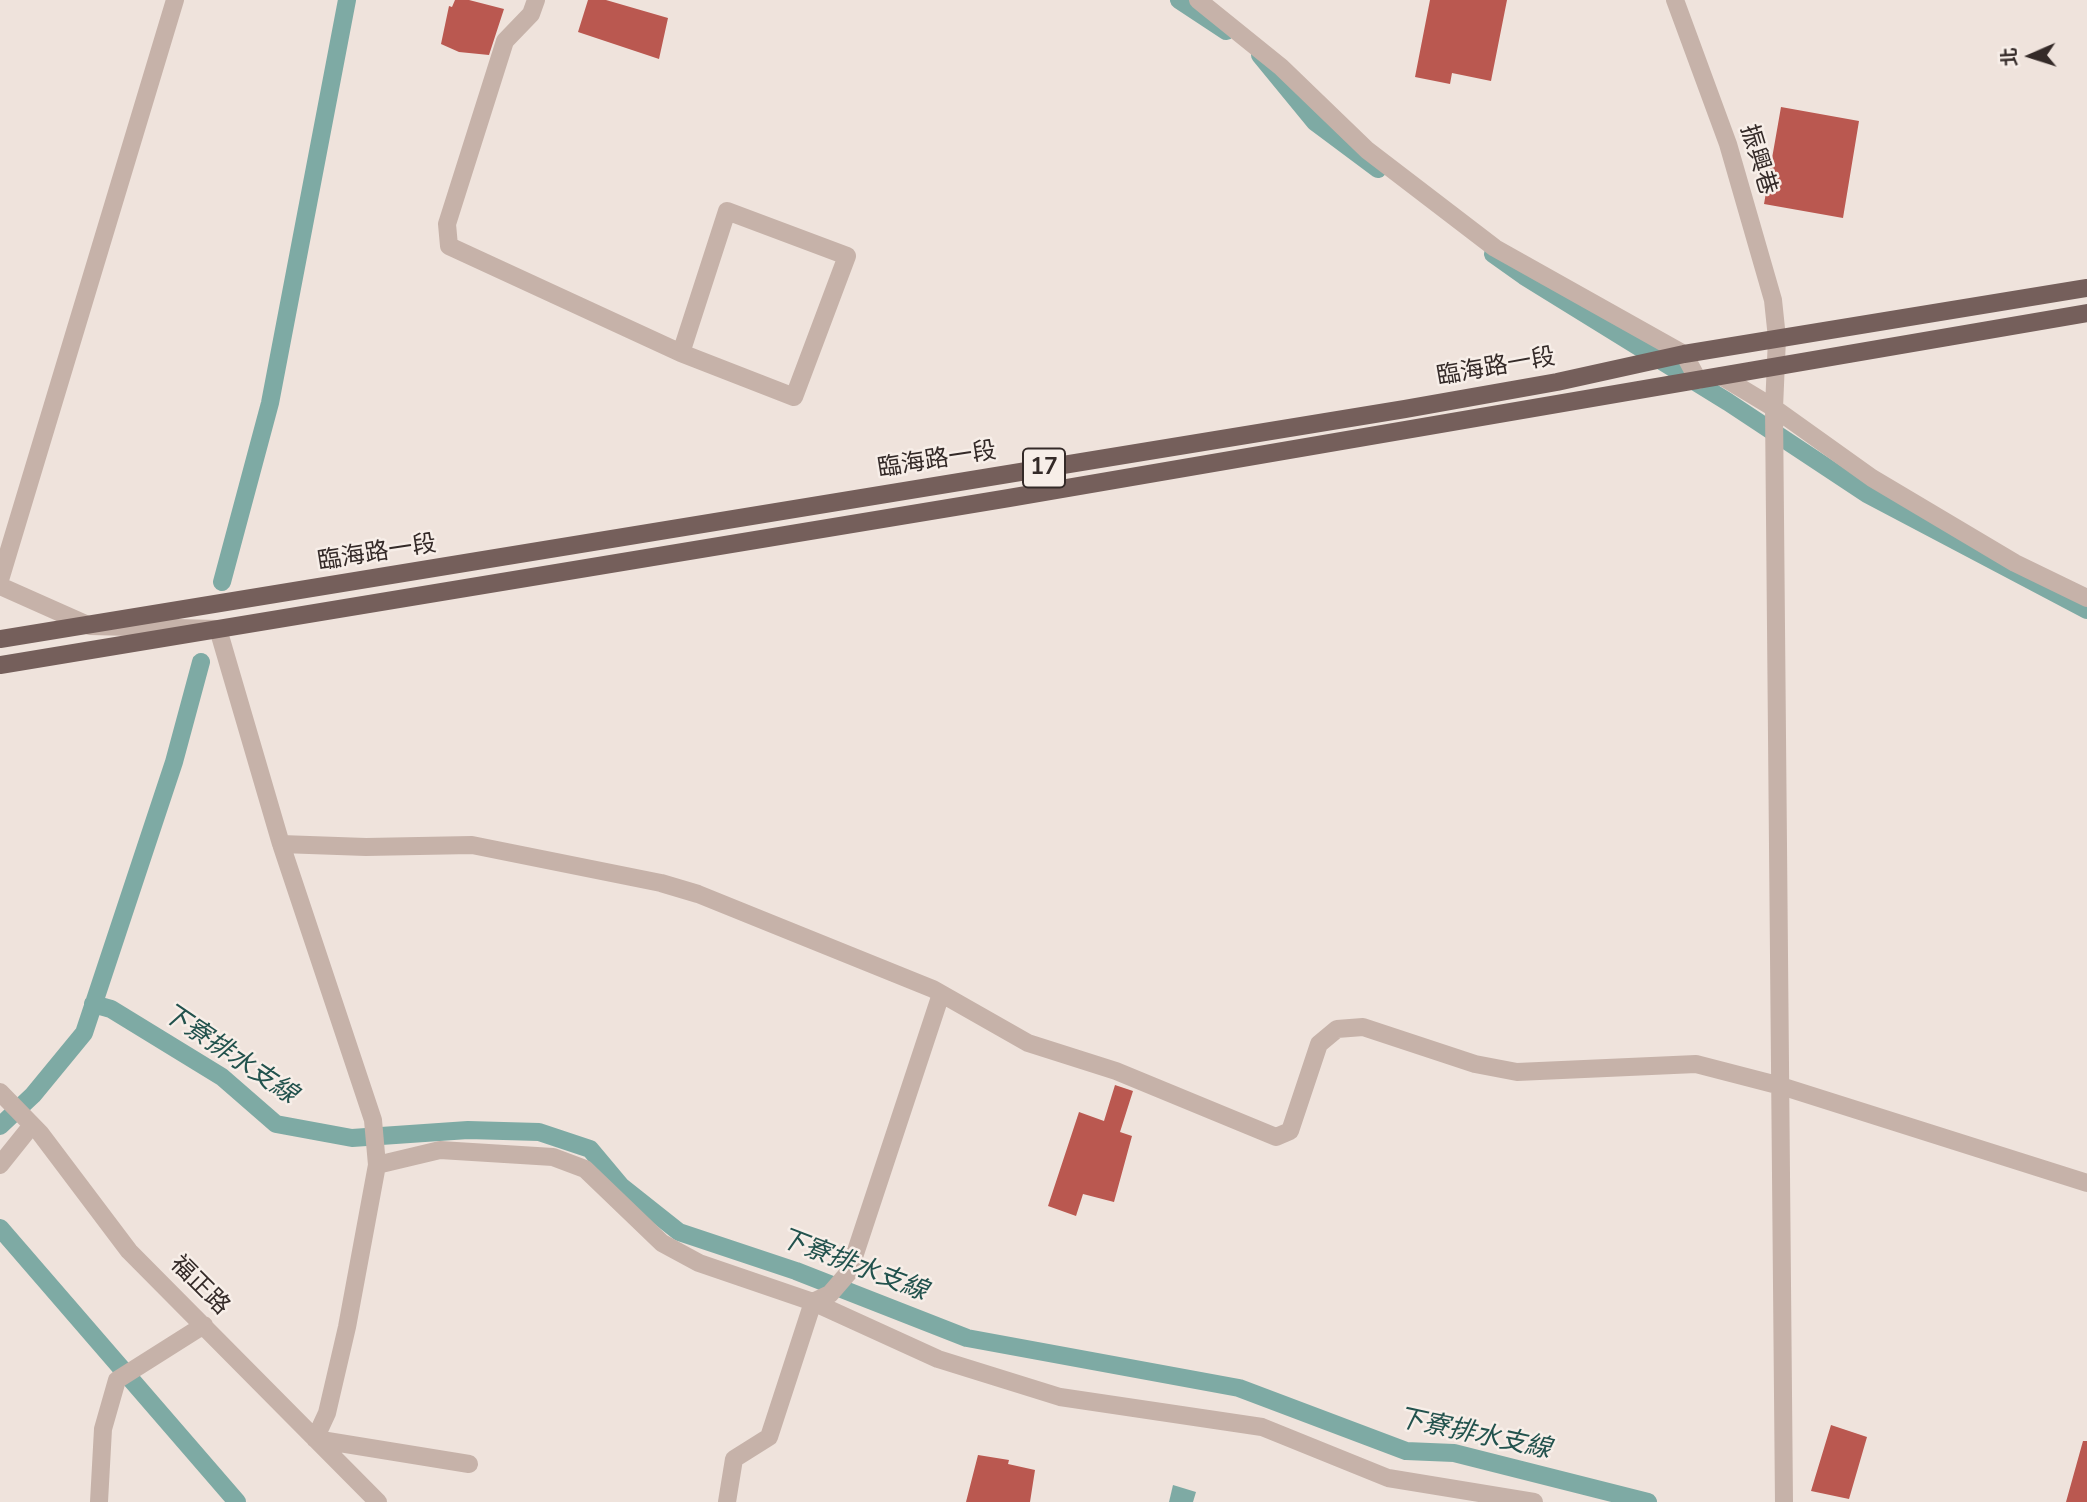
<!DOCTYPE html>
<html>
<head>
<meta charset="utf-8">
<style>
  body { margin:0 }
  #map { position:relative; width:2087px; height:1502px; overflow:hidden; background:#efe3dc; font-family:"Nunito Sans","Noto Sans TC",sans-serif }
  canvas { display:block }
  .north { position:absolute; left:1996px; top:21px; width:70px; height:70px; -webkit-text-stroke:5px #f7eee8; paint-order:stroke; rotate:267deg; font-size:19px; font-weight:700; line-height:28px; text-align:center; color:#342a28 }
  .north::after { content:''; display:block; margin:auto; width:24px; height:32px; background:#342a28; clip-path:polygon(50% 0,100% 100%,50% 72%,0 100%) }
</style>
</head>
<body>
<div id="map">
<canvas width="2087" height="1502"></canvas>
<div class="north">北</div>
</div>
<script>
const ctx = document.querySelector('canvas').getContext('2d');
ctx.lineJoin = 'round';
function fillPath(path, color) {
  ctx.fillStyle = color;
  ctx.fill(path, 'evenodd');
}
function shape(rows) {
  const path = new Path2D();
  for (const r of rows) {
    path.moveTo(r[0], r[1]);
    for (let i = 2; i < r.length; i += 2) path.lineTo(r[i], r[i + 1]);
  }
  return path;
}
function stroke(path, color, width, dash) {
  ctx.strokeStyle = color;
  ctx.lineWidth = width;
  ctx.lineCap = dash ? 'butt' : 'round';
  ctx.setLineDash(dash || []);
  ctx.stroke(path);
}
function drawText(font, color, halo, rows, align = 'center') {
  ctx.font = font + ' "Nunito Sans","Noto Sans TC",sans-serif';
  ctx.lineWidth = 5;
  ctx.setLineDash([]);
  ctx.textBaseline = 'middle';
  ctx.strokeStyle = halo;
  ctx.fillStyle = color;
  for (const [text, x, y, turn = 0] of rows) {
    ctx.save();
    ctx.translate(x, y);
    ctx.rotate((+turn || 0) * Math.PI / 180);
    ctx.textAlign = isNaN(turn) ? turn : align;
    if (halo) ctx.strokeText(text, 0, 0);
    ctx.fillText(text, 0, 0);
    ctx.restore();
  }
}
fillPath(shape([
  [1173,1485,1196,1492,1193,1502,1169,1502]
]), '#7eaaa4');
stroke(shape([
  [1179,0,1226,31],
  [1260,55,1315,122,1378,169],
  [1493,254,1524,276,1728,402,1867,494,2087,610],
  [222,582,270,403,347,0],
  [93,1004,111,1009,222,1077,276,1124,352,1138,468,1130,539,1132,590,1149,621,1186,679,1232,796,1271,967,1338,1239,1388,1406,1451,1454,1453,1648,1502],
  [0,1126,33,1095,84,1033,174,762,201,662],
  [0,1228,237,1502]
]), '#7eaaa4', 18);
fillPath(shape([
  [455,0,469,0,504,9,489,55,459,52,441,44,449,6,452,7],
  [588,0,606,0,668,18,659,59,578,32],
  [1430,0,1507,0,1491,81,1452,73,1450,84,1415,77],
  [1781,107,1859,121,1843,218,1764,204],
  [1115,1085,1133,1091,1120,1132,1132,1136,1114,1202,1083,1194,1076,1216,1048,1206,1079,1112,1104,1121],
  [1831,1425,1867,1437,1849,1499,1811,1491],
  [2083,1441,2087,1441,2087,1502,2066,1502],
  [978,1455,1009,1460,1008,1464,1035,1470,1030,1502,966,1502]
]), '#ba5850');
stroke(shape([
  [536,0,531,14,505,41,447,224,449,246,681,353,794,397,847,256,727,211,681,353],
  [1198,0,1281,67,1367,150,1495,248,1684,354,1698,380],
  [1675,0,1728,144,1773,300,1777,338,1774,408,1784,1502],
  [1721,376,1774,408,1872,478,2015,563,2087,598],
  [0,580,175,0],
  [0,586,90,626,218,629,281,844,373,1120,377,1165,347,1327,327,1413,315,1439,469,1464],
  [281,844,366,847,472,845,661,883,698,894,933,989,1028,1043,1116,1071,1276,1137,1290,1131,1319,1044,1337,1029,1363,1027,1475,1064,1517,1072,1696,1064,1781,1086,2087,1183],
  [0,1092,40,1133,129,1251,378,1502],
  [0,1165,32,1125],
  [377,1165,440,1150,553,1157,585,1169,662,1243,699,1263,813,1302,938,1359,1060,1397,1262,1427,1388,1478,1534,1502],
  [99,1502,103,1429,117,1380,204,1325],
  [727,1502,734,1459,769,1437,813,1302,830,1294,849,1272,941,994]
]), '#c6b2a9', 18);
stroke(shape([
  [0,639,1405,409,1557,382,1684,354,2087,288],
  [0,665,1009,498,2087,313]
]), '#755f5b', 18);
for (const [x, y, w] of [
  [1044,468,42]
]) {
  const box = new Path2D();
  box.roundRect(x - w / 2, y - 19.5, w, 39, 5);
  ctx.fillStyle = '#f7eee8';
  ctx.fill(box);
  stroke(box, '#342a28', 2);
}
drawText('bold 23px', '#342a28', null, [
  ["17",1044,468]
]);
drawText('24px', '#342a28', '#f7eee8', [
  ["振興巷",1757,160,73],
  ["臨海路一段",1496,368,-10],
  ["臨海路一段",937,461,-9],
  ["臨海路一段",377,554,-9],
  ["福正路",199,1286,45]
]);
drawText('italic 26px', '#22524d', '#f7eee8', [
  ["下寮排水支線",229,1055,34],
  ["下寮排水支線",853,1266,21],
  ["下寮排水支線",1474,1435,12]
]);
</script>
</body>
</html>
